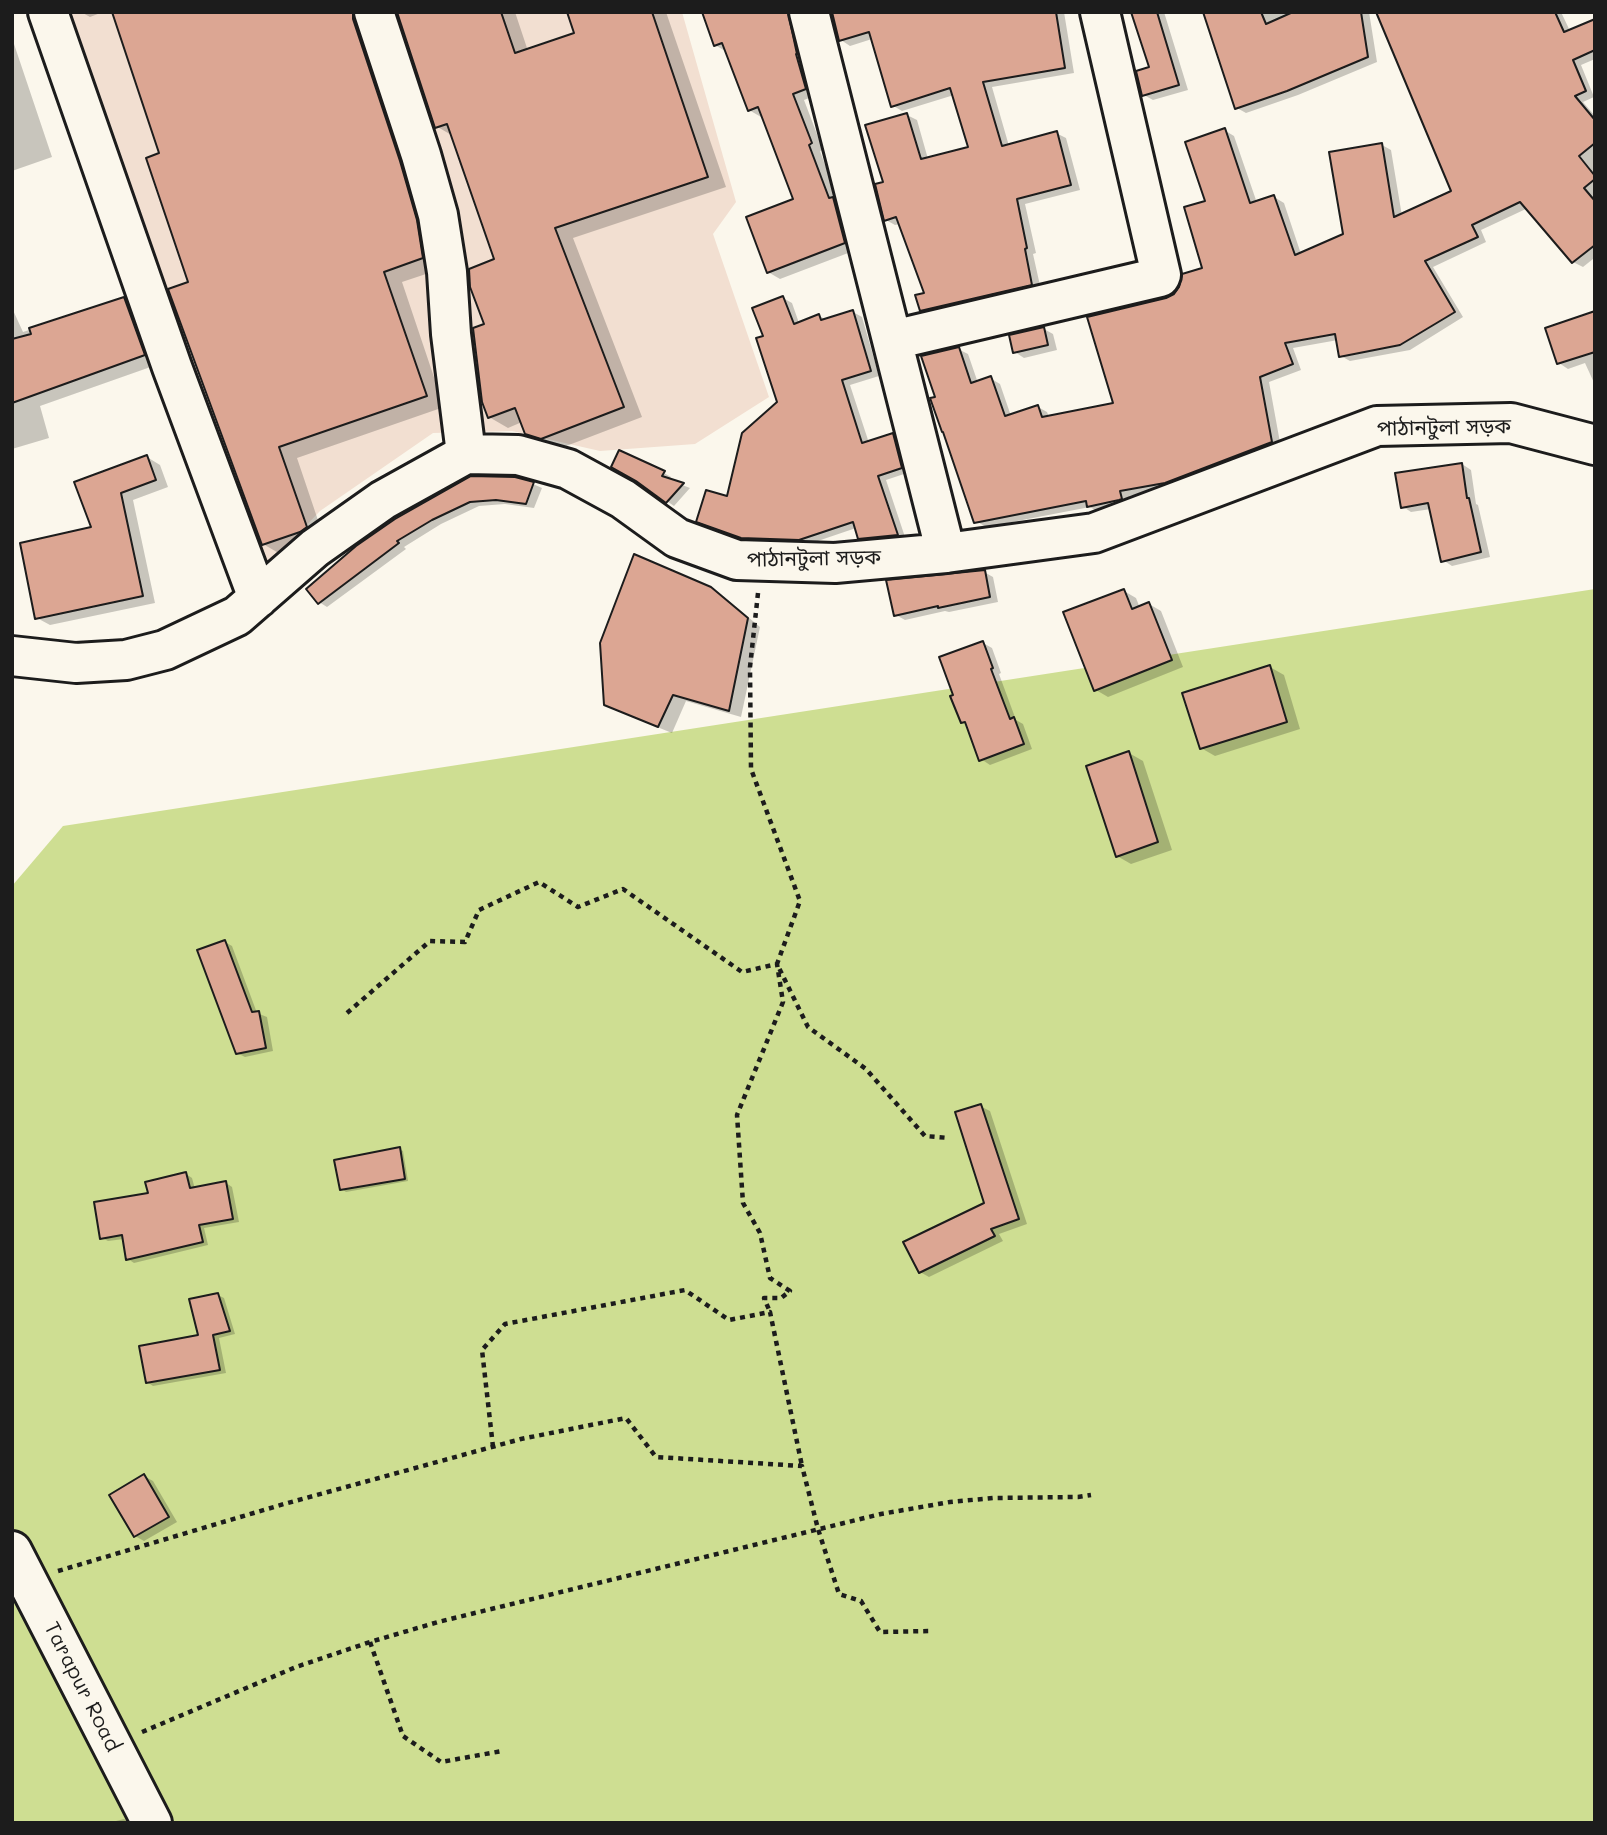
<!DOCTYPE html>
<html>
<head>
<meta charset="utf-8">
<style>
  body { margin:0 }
  #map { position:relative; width:1607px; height:1835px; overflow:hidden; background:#fbf7ec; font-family:Mali,sans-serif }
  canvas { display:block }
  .frame { position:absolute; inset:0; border:14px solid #1c1c1c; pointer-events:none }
</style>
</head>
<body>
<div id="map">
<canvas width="1607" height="1835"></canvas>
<div class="frame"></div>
</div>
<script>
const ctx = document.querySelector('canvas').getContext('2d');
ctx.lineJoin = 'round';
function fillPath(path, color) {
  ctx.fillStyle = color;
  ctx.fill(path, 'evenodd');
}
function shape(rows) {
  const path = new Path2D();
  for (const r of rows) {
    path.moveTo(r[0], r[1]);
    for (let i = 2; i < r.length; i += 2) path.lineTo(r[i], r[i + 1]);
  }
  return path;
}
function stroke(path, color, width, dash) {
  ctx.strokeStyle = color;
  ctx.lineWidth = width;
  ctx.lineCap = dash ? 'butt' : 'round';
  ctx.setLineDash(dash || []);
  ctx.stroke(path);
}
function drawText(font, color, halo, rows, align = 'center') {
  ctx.font = font + ' Mali,"Noto Sans Bengali",sans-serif';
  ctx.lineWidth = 5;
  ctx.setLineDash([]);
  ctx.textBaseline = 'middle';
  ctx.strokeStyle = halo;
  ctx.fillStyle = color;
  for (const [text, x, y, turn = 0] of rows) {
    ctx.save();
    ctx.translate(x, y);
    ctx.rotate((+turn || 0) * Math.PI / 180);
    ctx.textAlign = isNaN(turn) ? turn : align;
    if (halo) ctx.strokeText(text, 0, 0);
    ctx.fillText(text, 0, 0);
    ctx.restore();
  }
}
fillPath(shape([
  [62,12,682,12,736,202,713,234,769,397,695,444,600,451,512,431,433,433,320,511,265,569]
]), '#f2dfd1');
fillPath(shape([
  [1595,589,1595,1823,12,1823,12,886,63,826]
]), '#cede92');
fillPath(shape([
  [81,12,103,12,90,17],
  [113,12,374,12,441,269,402,282,444,407,297,458,324,538,282,555,263,544,191,283,161,154],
  [399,12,515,12,528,51,576,34,569,12,666,12,726,187,573,238,642,417,561,448,545,444,526,433,522,422,508,428,489,417,486,325,496,260,453,136,436,126],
  [704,12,794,12,817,95,804,100,823,150,820,151,856,250,780,279,768,272,795,200,763,116,761,117,749,110,727,52,715,45],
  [833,12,1064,12,1074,73,992,87,1009,146,1056,133,1066,138,1080,190,1025,204,1036,253,1033,254,1041,290,931,316,921,310,926,294,900,224,895,225,886,220,885,183,907,115,917,120,928,159,970,148,954,95,902,111,892,105,872,39,850,46,841,40],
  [1132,12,1164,12,1188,90,1153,100,1144,95,1151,68],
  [1210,12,1369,12,1377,62,1298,95,1246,113,1237,108],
  [1378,12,1561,12,1570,31,1595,20,1595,59,1581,65,1594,97,1583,102,1595,116,1595,264,1593,259,1583,267,1573,262,1528,208,1481,230,1486,242,1433,267,1463,317,1410,350,1350,361,1341,356,1338,340,1293,348,1301,370,1269,382,1281,448,1175,487,1129,496,1131,504,1098,512,1090,507,986,527,976,521,937,398,958,349,968,354,978,383,990,378,1000,384,1011,416,1038,407,1047,412,1049,417,1115,405,1166,300,1175,295,1204,269,1207,202,1224,130,1234,136,1257,203,1274,197,1284,203,1301,254,1345,235,1382,145,1391,150,1402,216,1453,192],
  [12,38,52,157,12,171],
  [783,298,792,303,799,323,819,316,827,320,853,312,862,317,879,376,850,385,869,443,893,435,902,440,910,472,886,480,906,540,868,543,859,538,856,528,809,544,752,542,707,526,698,521,728,499,779,403,765,337],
  [124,299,139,308,159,364,40,406,49,438,12,449,12,308,23,332],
  [1595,313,1595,385,1585,363,1568,369,1559,363],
  [1044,329,1053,334,1057,350,1024,358,1015,352],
  [147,457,160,465,168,487,133,500,155,603,50,625,37,618,93,529],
  [1462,464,1471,470,1476,504,1478,505,1490,557,1452,566,1443,560,1431,509,1411,512,1402,506],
  [664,473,671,477,669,480,690,488,674,506,638,481],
  [515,479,533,484,542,488,534,508,505,504,479,506,441,524,404,547,406,549,327,607,319,602,357,547],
  [984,572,993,577,998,602,949,612,945,611,905,620,896,615],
  [710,589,724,597,760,627,741,717,686,701,672,733,620,712,606,704],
  [1124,591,1136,598,1140,608,1149,604,1161,611,1183,667,1108,697,1096,690],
  [983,643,992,648,1001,673,999,674,1016,720,1023,724,1032,749,990,765,981,759,968,725,962,722],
  [1270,667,1284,675,1300,729,1215,756,1201,748],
  [1129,753,1143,761,1172,850,1131,864,1117,856],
  [225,942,232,946,257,1013,267,1017,273,1051,245,1057,237,1053],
  [980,1106,990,1111,1027,1224,999,1234,1003,1241,929,1277,920,1272,986,1204],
  [399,1149,403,1151,408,1181,346,1192,342,1189],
  [186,1174,192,1178,195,1189,226,1183,232,1187,239,1222,204,1228,208,1245,134,1263,128,1259,124,1239,108,1241,102,1238,150,1194],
  [218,1295,224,1298,235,1334,219,1338,226,1373,153,1386,147,1382,200,1336],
  [144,1476,153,1481,177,1522,144,1541,135,1536],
  [124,1819,130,1823,108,1823]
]), '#0003');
const building = shape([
  [112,12,353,12,353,19,400,161,417,220,423,258,384,272,427,396,279,447,307,527,300,532,262,545,168,289,188,282,146,158,159,153,112,12],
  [397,12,501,12,515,53,574,33,567,12,652,12,708,177,555,228,624,407,541,439,525,434,515,408,488,418,482,402,473,328,484,324,470,287,469,269,494,259,447,124,435,128,397,12],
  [702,12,788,12,797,54,796,54,806,89,793,94,812,143,809,145,829,198,833,197,845,243,767,273,746,217,793,199,758,107,748,111,722,43,714,46,702,12],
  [832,12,1056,12,1065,68,983,82,1002,146,1057,131,1071,185,1017,199,1027,248,1025,249,1032,285,920,311,915,295,924,293,896,217,884,221,875,184,883,182,865,125,907,113,921,159,968,147,950,88,891,107,869,32,839,41,832,12],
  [1131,12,1157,12,1179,85,1142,96,1136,71,1149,67,1131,12],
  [1203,12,1261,12,1266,24,1293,12,1361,12,1368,57,1287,91,1235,109,1203,12],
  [1376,12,1555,12,1564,32,1595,19,1595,50,1573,60,1586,91,1575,96,1595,120,1595,143,1579,156,1595,176,1595,179,1584,188,1595,201,1595,245,1572,263,1520,202,1472,225,1478,237,1425,261,1455,312,1400,345,1339,357,1335,334,1285,343,1293,364,1260,377,1272,442,1165,483,1120,491,1122,499,1119,500,1087,507,1086,501,974,523,943,432,942,432,930,398,935,397,921,356,959,347,971,383,991,376,1005,416,1038,405,1042,417,1113,403,1087,317,1166,298,1174,294,1179,287,1182,274,1202,268,1184,207,1205,201,1185,142,1225,128,1250,203,1274,195,1295,255,1343,234,1329,152,1382,143,1394,217,1451,191,1376,12],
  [783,296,794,324,819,314,821,320,853,310,871,371,842,380,862,443,893,433,902,468,878,476,898,535,858,539,853,522,799,540,741,538,696,522,706,490,727,496,742,433,777,402,756,338,763,336,752,308,783,296],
  [124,297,145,355,12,403,12,339,31,334,29,328,124,297],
  [1595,311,1595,352,1557,364,1545,328,1595,311],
  [1044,327,1048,345,1013,353,1009,335,1044,327],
  [619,450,665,471,662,476,684,483,666,503,636,481,611,467,619,450],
  [147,455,156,480,121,493,143,596,35,619,20,543,91,527,74,482,147,455],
  [1462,463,1467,498,1469,498,1481,552,1441,562,1428,503,1401,508,1395,473,1462,463],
  [471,476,515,477,534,482,526,504,496,500,470,502,432,520,397,541,399,543,318,604,306,589,356,546,395,519,471,476],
  [634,554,711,587,748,618,729,711,673,695,658,727,604,705,600,643,634,554],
  [985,570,990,597,938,608,938,606,894,616,886,580,985,570],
  [1124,589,1132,609,1149,602,1172,660,1094,691,1063,612,1124,589],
  [983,641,993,668,991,669,1010,719,1014,717,1024,744,979,761,965,722,961,723,950,696,953,695,939,657,983,641],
  [1270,665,1287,722,1200,749,1182,693,1270,665],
  [1129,751,1158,842,1116,857,1086,766,1129,751],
  [225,940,252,1012,259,1011,266,1048,236,1054,197,950,225,940],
  [981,1104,1019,1219,991,1229,995,1236,919,1273,903,1242,984,1203,955,1112,981,1104],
  [400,1147,405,1179,340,1190,334,1160,400,1147],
  [186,1172,190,1188,226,1181,233,1219,199,1225,203,1242,126,1260,122,1235,100,1239,94,1202,148,1193,145,1182,186,1172],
  [218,1293,230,1331,213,1335,220,1370,146,1383,139,1346,198,1335,189,1299,218,1293],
  [144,1474,169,1517,134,1537,109,1495,144,1474]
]);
fillPath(building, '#dca693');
stroke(building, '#1c1c1c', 2);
const minor = shape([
  [48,12,172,367,258,598],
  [374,12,421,155,438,215,447,272,451,334,466,454],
  [809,12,946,553],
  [893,340,1160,277,1161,275,1100,12],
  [12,656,76,663,126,660,165,650,237,616,315,548,383,500,466,454,518,455,568,469,623,499,677,538,737,560,835,563,946,553,1094,533,1377,426,1511,423,1595,445],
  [12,1551,152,1823]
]);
stroke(minor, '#1c1c1c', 44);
stroke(shape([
  [758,593,750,667,751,769,800,901,777,964,808,1027,866,1069,925,1136,949,1138],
  [347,1013,430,941,465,942,479,910,539,882,578,907,623,889,742,972,777,964,783,1002,737,1115,743,1203,760,1233,770,1278,790,1291,781,1298,764,1298,770,1312],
  [493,1447,482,1350,505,1324,685,1290,729,1320,770,1312,802,1466],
  [58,1571,284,1504,521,1439,626,1418,656,1457,802,1466,818,1529,839,1594,861,1601,880,1632,932,1631],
  [370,1642,403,1736,441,1762,502,1751],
  [142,1732,296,1667,370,1642,438,1622,881,1514,950,1502,993,1498,1078,1497,1091,1495]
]), '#1c1c1c', 4.5, [5, 5]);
stroke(minor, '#fbf7ec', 38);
drawText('21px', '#1c1c1c', '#fbf7ec', [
  ["পাঠানটুলা সড়ক",1444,428,-1],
  ["পাঠানটুলা সড়ক",814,559,-1],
  ["Tarapur Road",82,1687,63]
]);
</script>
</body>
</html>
